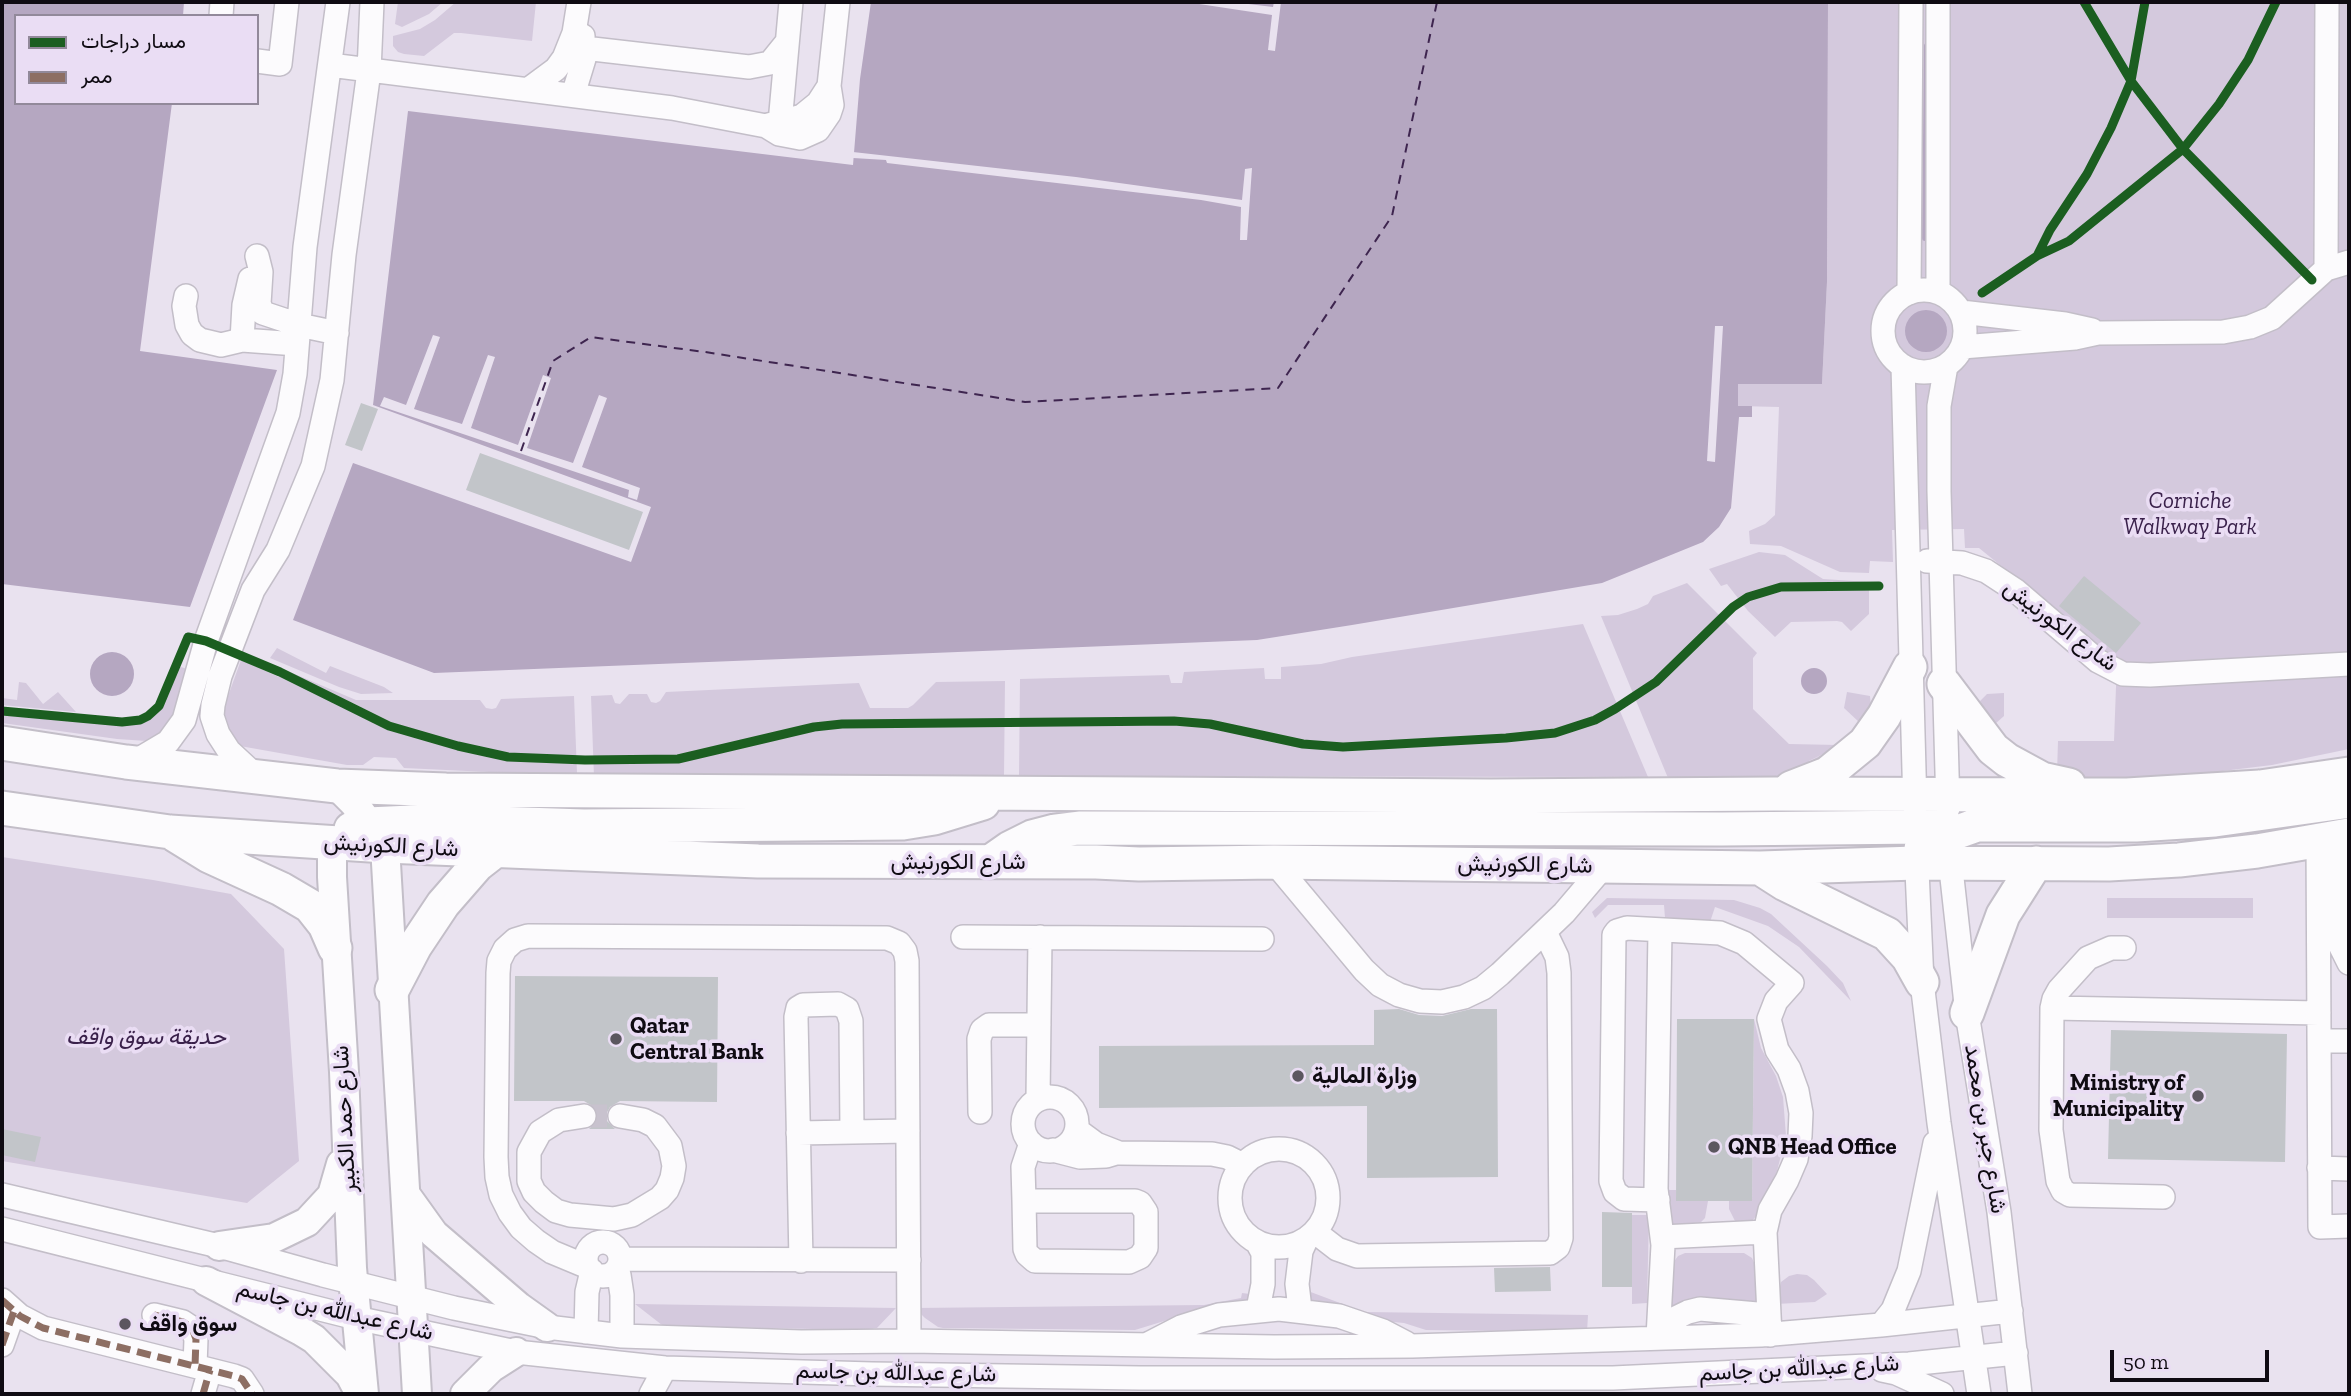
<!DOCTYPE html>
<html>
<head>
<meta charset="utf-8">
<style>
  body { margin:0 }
  #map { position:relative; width:2351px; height:1396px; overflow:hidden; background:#e9e2ef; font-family:"Zilla Slab",Vazirmatn,serif }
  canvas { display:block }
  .frame { position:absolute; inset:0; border:4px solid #0f0b12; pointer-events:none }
  .legend { position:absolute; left:14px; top:14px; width:245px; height:91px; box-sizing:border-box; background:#eaddf4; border:2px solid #92899a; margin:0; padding:9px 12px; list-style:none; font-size:21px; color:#0f0b12 }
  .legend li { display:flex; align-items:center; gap:14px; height:35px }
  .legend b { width:35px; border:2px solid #92899a }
  .scale { position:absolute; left:2110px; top:1350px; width:159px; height:32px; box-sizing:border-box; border:4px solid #0f0b12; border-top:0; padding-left:9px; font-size:21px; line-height:24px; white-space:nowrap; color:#0f0b12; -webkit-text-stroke:5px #eaddf4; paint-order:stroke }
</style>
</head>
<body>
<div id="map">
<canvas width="2351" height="1396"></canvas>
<div class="frame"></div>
<ul class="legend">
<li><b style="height:9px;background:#1b5e20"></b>مسار دراجات</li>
<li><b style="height:9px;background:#8d6e63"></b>ممر</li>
</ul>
<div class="scale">50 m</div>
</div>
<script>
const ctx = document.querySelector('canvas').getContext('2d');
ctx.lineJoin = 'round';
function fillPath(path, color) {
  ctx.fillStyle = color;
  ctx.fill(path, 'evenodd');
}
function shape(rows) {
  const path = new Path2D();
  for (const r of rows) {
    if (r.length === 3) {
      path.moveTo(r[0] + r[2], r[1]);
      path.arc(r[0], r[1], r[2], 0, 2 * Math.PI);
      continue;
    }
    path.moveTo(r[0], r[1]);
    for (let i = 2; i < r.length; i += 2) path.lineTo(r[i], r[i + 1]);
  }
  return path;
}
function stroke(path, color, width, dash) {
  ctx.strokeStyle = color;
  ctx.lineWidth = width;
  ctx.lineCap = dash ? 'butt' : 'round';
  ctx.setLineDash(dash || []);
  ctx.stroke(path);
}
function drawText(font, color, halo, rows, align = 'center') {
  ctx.font = font + ' "Zilla Slab",Vazirmatn,serif';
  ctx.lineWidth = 7;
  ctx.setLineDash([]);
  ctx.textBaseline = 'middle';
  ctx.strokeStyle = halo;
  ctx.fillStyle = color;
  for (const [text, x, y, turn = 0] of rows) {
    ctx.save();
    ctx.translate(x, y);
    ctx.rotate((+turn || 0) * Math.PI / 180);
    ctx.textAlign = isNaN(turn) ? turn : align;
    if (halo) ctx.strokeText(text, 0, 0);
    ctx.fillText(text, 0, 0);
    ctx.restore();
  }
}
fillPath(shape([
  [398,2,443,2,429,14,402,27,395,24],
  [456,2,536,2,532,41,461,33,454,33,424,56,404,54,398,52,393,46,393,36,420,29,435,20],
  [1828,2,2349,2,2349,749,2272,765,2206,773,2118,778,2073,777,2057,773,2058,741,2114,741,2117,660,1979,548,1965,548,1964,529,1892,530,1893,562,1870,561,1869,573,1840,572,1781,546,1750,544,1749,531,1765,524,1775,515,1779,407,1738,406,1738,384,1822,384,1827,282],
  [1759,552,1785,555,1823,579,1869,582,1869,614,1851,631,1842,622,1837,621,1791,622,1775,637,1748,611,1727,584,1721,586,1709,569],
  [1687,583,1757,653,1753,658,1753,709,1789,744,1838,745,1812,767,1810,761,1829,751,1809,761,1810,769,1793,774,1767,777,1668,778,1601,616,1618,615,1637,609,1648,604,1653,596],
  [1583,624,1648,777,1019,776,1020,679,1169,675,1171,683,1182,683,1184,672,1264,668,1265,679,1281,679,1281,667,1321,664,1352,657],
  [277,648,326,673,330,666,384,687,393,693,361,694,339,687,270,658],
  [241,660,279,677,283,669,356,700,480,700,486,708,492,709,496,708,501,699,574,696,577,773,572,776,404,768,396,758,374,757,363,765,347,765,240,746,218,724],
  [178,666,190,670,174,717,167,730,147,741,117,739,2,723,2,715,117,725,138,723,153,716,159,710,168,696],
  [1005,681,1004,776,594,777,591,696,612,695,615,703,620,704,629,694,647,694,651,702,656,703,660,701,666,692,859,683,870,708,908,708,913,705,936,682],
  [19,682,26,683,43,704,58,692,76,712,2,705,2,698,17,700],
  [1847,692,1870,696,1871,706,1860,723,1844,708],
  [2004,693,2004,716,1995,724,1982,708,1980,701,1987,694],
  [2,857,153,880,231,894,284,949,299,1161,247,1203,2,1161],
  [1607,898,1734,900,1760,908,1771,914,1827,966,1843,983,1851,1001,1799,947,1768,926,1715,907,1710,922,1665,918,1664,905,1608,905,1595,918,1592,912],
  [2107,898,2253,898,2253,918,2107,918],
  [1754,1019,1761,1048,1776,1076,1783,1097,1786,1136,1777,1171,1756,1216,1749,1225,1737,1225,1729,1209,1729,1201,1752,1201],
  [1667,1190,1676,1190,1676,1201,1708,1201,1705,1218,1695,1228,1681,1227,1673,1224,1670,1220],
  [1632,1215,1649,1215,1647,1303,1632,1304],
  [1685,1253,1744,1253,1752,1258,1756,1267,1756,1310,1670,1313,1673,1263,1678,1256],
  [1797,1274,1807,1275,1814,1280,1827,1294,1815,1302,1776,1304,1781,1282,1789,1276],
  [1308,1291,1364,1312,1588,1315,1587,1332,1426,1330,1404,1323,1350,1318,1310,1307],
  [1242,1293,1250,1294,1250,1299,1243,1307,1200,1310,1135,1330,943,1328,938,1327,925,1318,915,1308,1204,1305,1241,1298],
  [635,1304,896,1308,877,1328,861,1330,670,1326,662,1325]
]), '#d4c9dd');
fillPath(shape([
  [2,2,184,2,183,16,16,16,16,103,172,103,140,351,277,370,190,607,2,584],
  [871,2,1828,2,1827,282,1822,384,1738,384,1738,406,1752,406,1752,417,1739,417,1731,508,1719,527,1703,542,1602,583,1352,625,1257,640,434,673,293,620,353,463,631,562,651,507,373,405,408,111,853,165,860,79],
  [1926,331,21],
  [112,674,22],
  [1814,681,13]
]), '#b5a7c1');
fillPath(shape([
  [1186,2,1232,2,1273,7,1274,2,1281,2,1275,51,1268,50,1272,15],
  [853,152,1076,177,1242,200,1245,169,1252,168,1247,240,1240,240,1241,207,1201,200,887,163,886,160,853,158],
  [1715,326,1723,326,1715,462,1707,461],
  [433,335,440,337,414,409,462,424,488,355,495,357,471,428,518,445,543,375,551,378,527,448,573,463,599,395,607,398,582,467,640,488,637,500,628,497,629,490,380,406,384,397,406,405]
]), '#e9e2ef');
stroke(shape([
  [1925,238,1927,46]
]), '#b5a7c1', 6);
stroke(shape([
  [521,451,553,361,591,337,705,352,1025,402,1278,388,1392,216,1437,2]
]), '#3e254f', 2, [9, 7]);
fillPath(shape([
  [361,403,378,409,362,451,345,445],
  [480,453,643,512,629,550,466,490],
  [2084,576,2141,623,2116,653,2059,606],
  [515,976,718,977,717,1102,620,1101,610,1107,606,1114,607,1121,615,1129,589,1129,597,1122,598,1113,594,1107,584,1101,514,1101],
  [1399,1009,1419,1015,1442,1016,1471,1009,1497,1009,1498,1177,1367,1178,1367,1106,1099,1108,1099,1046,1374,1045,1374,1010],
  [1677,1019,1754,1019,1752,1201,1676,1201],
  [2111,1030,2287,1034,2285,1162,2108,1159],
  [2,1129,41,1137,35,1162,2,1155],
  [1602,1212,1632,1213,1632,1287,1602,1287],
  [1550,1267,1551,1291,1495,1292,1494,1268]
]), '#c2c5c9');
stroke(shape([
  [584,1116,620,1116]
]), '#c8c2ce', 23, [23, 11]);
const minor = shape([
  [221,16,222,2],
  [584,48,749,67,770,63,787,42],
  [257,61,280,64,287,2],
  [330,65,672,108,766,126,779,134,800,138,818,130,829,114,832,105,829,86,838,2],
  [529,89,556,69,564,58,574,33,579,2],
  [573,95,584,59,583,36],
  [768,125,802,116,818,103,829,86],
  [779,134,791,2],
  [257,256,261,272,259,304,263,313,299,325,337,333],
  [2326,269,2327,2],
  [1924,331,41],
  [1938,292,1938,2],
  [1909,293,1911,2],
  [186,296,184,306,187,325,192,334,200,340,221,345,242,340,297,344],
  [1961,312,2065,324,2092,330],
  [242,340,244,305,250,279],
  [1962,347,2075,338,2098,333,2223,332,2250,327,2272,318,2326,269,2349,262],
  [1903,366,1915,807],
  [1946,366,1939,406,1939,491,1948,807],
  [1927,561,1962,563,1986,571,2015,590,2098,661,2123,674,2150,675,2349,664],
  [129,762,141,758,168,742,184,720,206,641,288,413,295,374,305,247,338,2],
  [256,776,229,751,218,734,212,716,213,705,220,676,253,590,278,550,313,466,332,380,344,255,369,71,372,2],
  [2338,837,2336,930,2341,947,2349,963],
  [2318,840,2320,1227,2349,1226],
  [1916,848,1922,982,1939,1123,1979,1394],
  [1949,851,1967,1013,1999,1212,2020,1394],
  [1274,862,1364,970,1380,985,1399,995,1420,1001,1442,1002,1464,997,1483,988,1500,974,1564,913,1604,866],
  [963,937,1262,939],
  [2124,948,2111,948,2088,958,2059,990,2054,999,2052,1008,2051,1130,2058,1181,2063,1191,2070,1195,2163,1197],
  [2052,1008,2319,1013],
  [2319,1041,2349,1041],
  [1050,1124,27],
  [1038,1099,1040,937],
  [980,1112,979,1039,982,1030,989,1025,1039,1025],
  [584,1116,559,1120,540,1132,529,1152,529,1181,534,1192,544,1202,556,1211,570,1215,614,1219,632,1215,660,1198,667,1190,672,1178,674,1166,670,1146,655,1126,643,1120,620,1116],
  [1077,1130,1096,1144,1119,1153,1212,1154,1227,1157,1243,1165],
  [798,1133,908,1131],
  [1279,1198,49],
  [1053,1150,1080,1157,1106,1156,1116,1153],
  [2319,1168,2349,1169],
  [2,1195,219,1246,323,1275,454,1308,547,1327,622,1336,801,1342,909,1341,1274,1347,1412,1346,1761,1335,1881,1325,2011,1311],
  [1658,1200,1624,1199,1615,1192,1611,1181,1614,935,1617,931,1627,928,1720,933,1744,943,1792,983,1776,1001,1769,1019,1777,1050,1789,1069,1797,1091,1801,1113,1800,1136,1796,1159,1787,1180,1770,1210,1765,1232,1770,1335],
  [1024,1201,1135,1201,1140,1203,1146,1212,1146,1248,1140,1257,1129,1262,1035,1261,1027,1254,1025,1249,1024,1201],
  [1024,1201,1023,1167,1031,1143],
  [2,1229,356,1318,516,1352,665,1368,872,1374,1140,1378,1613,1378,1909,1364,2016,1353],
  [1315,1232,1337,1249,1357,1256,1550,1253,1558,1247,1561,1238,1559,973,1557,957,1545,932],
  [1662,1237,1765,1232],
  [1257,1242,1263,1253,1263,1284,1258,1309],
  [603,1259,17],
  [621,1259,909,1260],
  [801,1261,796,1017,798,1008,803,1005,838,1004,847,1009,851,1021,852,1132],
  [588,1267,552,1252,536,1241,521,1228,510,1213,501,1195,497,1177,496,1157,498,973,499,961,505,949,515,940,528,936,887,938,899,943,905,951,907,961,909,1341],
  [615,1271,619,1275,622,1295,622,1336],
  [2,1300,20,1316,43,1328,234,1376,242,1379,252,1394],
  [1300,1309,1297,1284,1301,1251,1306,1240],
  [154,1315,183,1322,192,1328,196,1339,195,1366],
  [1881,1325,1893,1310,1909,1271,1935,1143],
  [1659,1326,1688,1312,1700,1309,1769,1315],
  [586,1332,587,1292,592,1271],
  [1658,1337,1663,1245,1656,1189,1660,930],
  [1148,1344,1181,1327,1219,1315,1279,1309,1339,1316,1383,1331,1406,1343],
  [2,1345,14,1311],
  [1882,1370,1896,1373,1942,1394],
  [203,1394,210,1370],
  [651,1394,665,1368]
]);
const major = shape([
  [337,786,354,803,385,846,417,1394],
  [332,843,332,877,344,1072,352,1268,364,1394],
  [406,1195,434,1234,519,1307,547,1327],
  [219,1246,274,1238,307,1222,332,1195,341,1164],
  [206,1281,301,1331,314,1339,350,1375,360,1394],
  [465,1394,491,1368,516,1352]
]);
const highway = shape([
  [1944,684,1993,749,2007,760,2042,779,2069,785],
  [2,743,126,762,337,786,446,790,1491,796,1775,794,2127,795,2260,787,2349,774],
  [1791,788,1827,774,1865,743,1884,716,1910,667],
  [2,808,170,832,385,846,758,861,1096,862,1139,864,1274,862,1760,868,1916,863,2109,864,2179,860,2257,851,2349,835],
  [351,829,368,824,433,821,584,826,903,823,934,818,983,803],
  [175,835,209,856,281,889,310,906,325,925,335,948],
  [1924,854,1949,835,1977,825,2136,825,2215,820,2349,801],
  [990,862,1010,848,1032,837,1055,831,1079,828,1722,829,1924,827,1939,818,1948,794],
  [1760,868,1785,884,1887,934,1908,957,1922,982],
  [392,990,415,946,443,904,477,865,495,851],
  [1967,1013,2003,915,2036,863]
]);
stroke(minor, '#c3bec8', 26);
stroke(major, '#c3bec8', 32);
stroke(highway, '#c3bec8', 37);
stroke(minor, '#fcfbfd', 23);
stroke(major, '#fcfbfd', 28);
stroke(highway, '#fcfbfd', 33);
stroke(shape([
  [2,1300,20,1316,43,1328,234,1376,242,1379,252,1394],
  [154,1315,183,1322,192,1328,196,1339,195,1366],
  [2,1345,14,1311],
  [203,1394,210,1370]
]), '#8d6e63', 7, [14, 7]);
stroke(shape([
  [2084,2,2131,81,2183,149,2312,280],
  [2037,256,2050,230,2087,174,2111,128,2131,81,2145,2],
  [1982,293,2037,256,2069,241,2183,149,2219,104,2248,60,2276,2],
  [2,711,122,722,140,720,148,716,159,706,188,637,206,641,280,672,389,726,458,746,508,757,585,760,678,759,814,727,842,724,1174,721,1210,724,1303,744,1343,747,1506,738,1555,733,1595,720,1615,709,1656,682,1733,607,1748,597,1781,587,1879,586]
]), '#1b5e20', 9);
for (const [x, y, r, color] of [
  [616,1039,7,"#5b565f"],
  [1298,1076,7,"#5b565f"],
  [2198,1096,7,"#5b565f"],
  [1714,1147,7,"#5b565f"],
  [125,1324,7,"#5b565f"]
]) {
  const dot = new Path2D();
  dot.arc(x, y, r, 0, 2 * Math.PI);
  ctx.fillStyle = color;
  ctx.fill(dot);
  stroke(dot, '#eaddf4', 2.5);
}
drawText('italic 23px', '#3a214b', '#eaddf4', [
  ["Corniche",2190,501],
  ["Walkway Park",2190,527],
  ["حديقة سوق واقف",146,1037]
]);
drawText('23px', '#0f0b12', '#eaddf4', [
  ["شارع الكورنيش",2060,626,37],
  ["شارع الكورنيش",391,846,3],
  ["شارع الكورنيش",958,862],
  ["شارع الكورنيش",1525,865,1],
  ["شارع حمد الكبير",345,1119,-93],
  ["شارع جبر بن محمد",1985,1129,81],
  ["شارع عبدالله بن جاسم",335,1311,13],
  ["شارع عبدالله بن جاسم",1799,1369,-3],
  ["شارع عبدالله بن جاسم",896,1373,1]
]);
drawText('bold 23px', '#0f0b12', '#eaddf4', [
  ["Qatar",630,1026],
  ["Central Bank",630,1052],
  ["وزارة المالية",1312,1076],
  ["Ministry of",2184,1083,"right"],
  ["Municipality",2184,1109,"right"],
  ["QNB Head Office",1728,1147],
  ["سوق واقف",139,1324]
], 'left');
</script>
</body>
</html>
